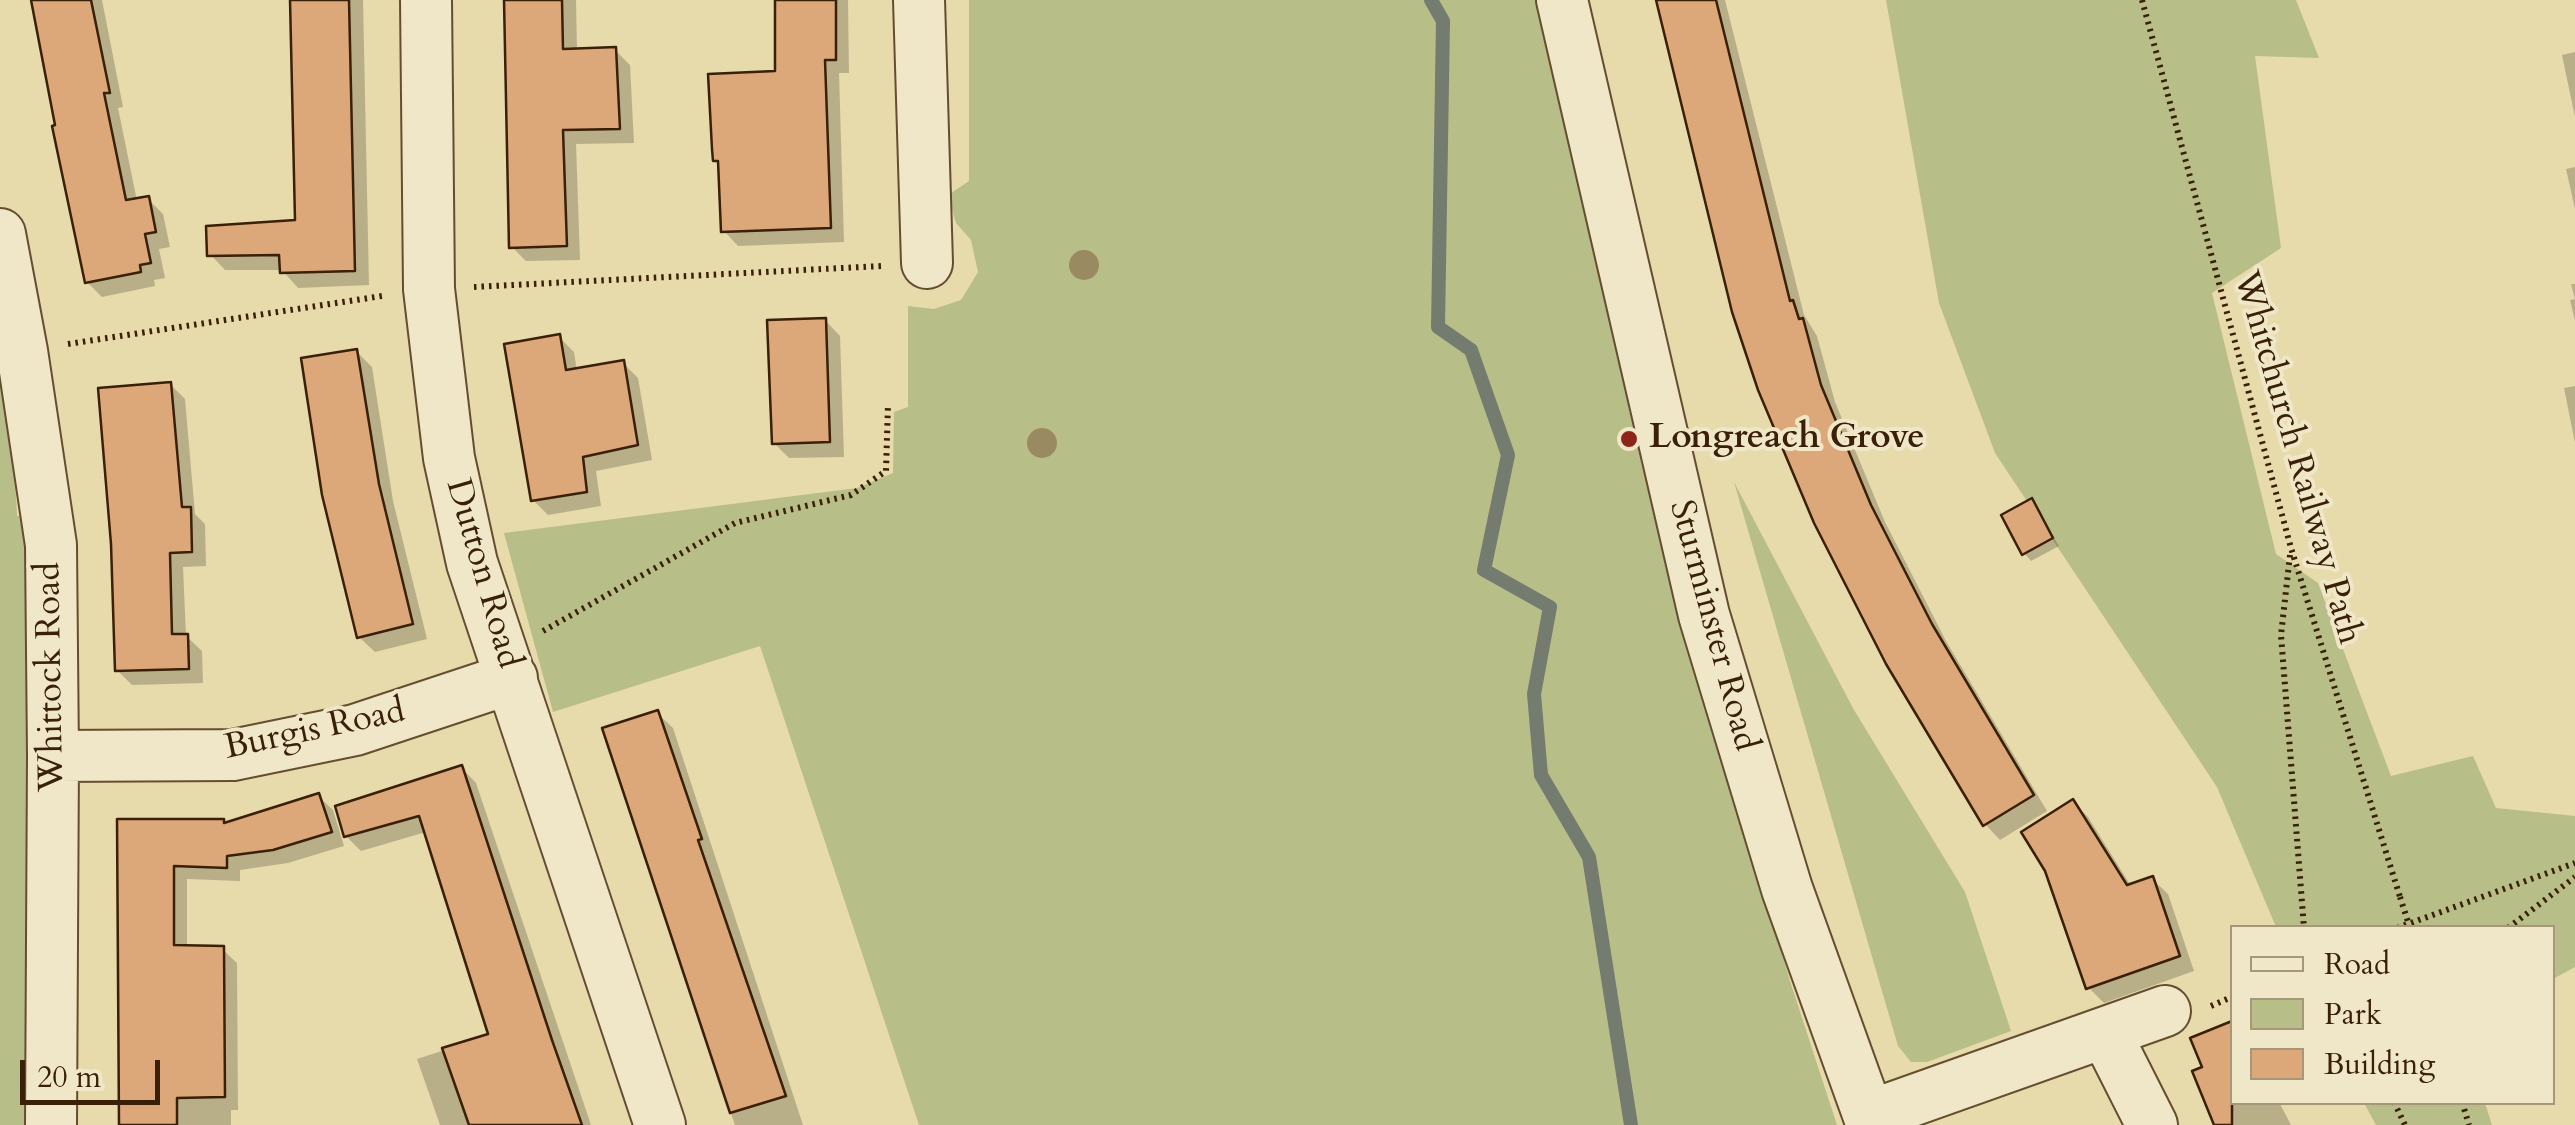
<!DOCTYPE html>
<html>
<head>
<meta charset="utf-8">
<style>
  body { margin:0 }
  #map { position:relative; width:2575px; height:1125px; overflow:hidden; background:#e7daab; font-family:Cardo,serif }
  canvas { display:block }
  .legend { position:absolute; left:2230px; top:925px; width:325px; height:180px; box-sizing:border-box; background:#efe7c8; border:2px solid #a7977a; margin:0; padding:12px 18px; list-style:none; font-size:30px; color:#3a2006 }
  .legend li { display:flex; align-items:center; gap:20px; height:50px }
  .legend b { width:50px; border:2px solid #a7977a }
  .scale { position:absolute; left:20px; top:1060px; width:140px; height:45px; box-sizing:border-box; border:5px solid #3a2006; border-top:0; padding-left:12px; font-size:30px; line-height:35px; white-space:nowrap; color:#3a2006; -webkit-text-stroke:8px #efe7c8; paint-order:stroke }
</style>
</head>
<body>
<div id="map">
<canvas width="2575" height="1125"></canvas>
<ul class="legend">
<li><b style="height:12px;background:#efe7c8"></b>Road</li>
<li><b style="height:28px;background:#b8be87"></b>Park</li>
<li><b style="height:28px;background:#dca779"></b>Building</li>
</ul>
<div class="scale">20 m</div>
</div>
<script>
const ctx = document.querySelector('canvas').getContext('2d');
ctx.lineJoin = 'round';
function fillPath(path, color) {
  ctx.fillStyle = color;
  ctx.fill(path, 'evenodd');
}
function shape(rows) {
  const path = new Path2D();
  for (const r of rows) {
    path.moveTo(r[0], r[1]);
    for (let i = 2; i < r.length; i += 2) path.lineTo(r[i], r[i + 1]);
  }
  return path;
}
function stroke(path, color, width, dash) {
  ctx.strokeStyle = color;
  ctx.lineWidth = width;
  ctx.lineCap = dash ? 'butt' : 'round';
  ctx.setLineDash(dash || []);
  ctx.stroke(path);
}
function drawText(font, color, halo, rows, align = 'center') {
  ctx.font = font + ' Cardo,serif';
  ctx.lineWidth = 8;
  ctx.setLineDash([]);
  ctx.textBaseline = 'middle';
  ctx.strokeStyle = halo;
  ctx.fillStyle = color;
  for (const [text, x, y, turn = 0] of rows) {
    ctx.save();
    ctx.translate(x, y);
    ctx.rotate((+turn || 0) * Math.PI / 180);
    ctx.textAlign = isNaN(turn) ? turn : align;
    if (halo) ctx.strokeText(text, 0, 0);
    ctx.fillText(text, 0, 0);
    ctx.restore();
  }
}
fillPath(shape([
  [969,0,1536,0,1654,515,1790,981,1837,1125,919,1125,760,646,553,712,504,533,857,488,893,473,894,412,908,407,908,306,934,309,961,300,978,272,971,240,956,223,948,195,969,181],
  [1886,0,2296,0,2319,58,2255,56,2281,248,2212,293,2276,554,2318,583,2391,776,2473,756,2496,808,2575,816,2575,967,2553,979,2552,928,2276,927,2217,787,1995,453,1939,303],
  [0,325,10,382,17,516,25,516,30,1125,0,1125],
  [1734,482,1854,710,1965,892,2011,1031,1927,1062,1911,1062,1898,1046],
  [2364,1103,2485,1103,2492,1125,2376,1125]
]), '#b8be87');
fillPath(shape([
  [33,0,102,0,123,107,118,108,137,201,148,199,163,214,170,247,159,249,165,278,154,280,155,286,102,297,87,282],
  [293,0,363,0,369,285,298,288,282,270,225,270,210,254,297,223],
  [506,0,576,0,577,51,615,50,630,65,634,143,576,144,580,260,526,261,511,246],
  [777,0,848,0,849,73,839,73,844,242,738,246,724,231,720,165,716,160,778,74],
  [1658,0,1725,0,1804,315,1817,336,1835,402,1885,522,1946,641,2047,811,2000,840,1985,824],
  [2575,52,2575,117,2562,55],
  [2575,167,2575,209,2566,169],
  [2571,284,2575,284,2575,321,2570,300,2575,299],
  [825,320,840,336,844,457,789,458,774,443],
  [559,337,574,352,577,371,623,363,638,378,652,460,596,471,601,506,548,515,533,500],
  [357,352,372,367,393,501,427,639,375,652,359,637],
  [170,384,185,399,195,514,205,524,206,566,183,567,186,636,202,651,203,683,132,685,117,670],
  [2575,386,2575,443,2564,388],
  [2032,502,2059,546,2031,561,2024,553],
  [657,713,673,728,803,1125,735,1125,653,882,656,881],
  [462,768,476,783,591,1125,440,1125,417,1059,491,1035,426,832,361,851,346,836],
  [318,796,333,810,344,846,288,863,240,870,240,881,187,879,187,948,222,949,237,963,238,1110,231,1110,231,1125,123,1125,119,821,223,821,226,825],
  [2073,802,2088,817,2131,886,2152,879,2168,894,2194,971,2104,1003,2089,988],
  [2232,1024,2232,1102,2279,1102,2291,1125,2216,1125,2205,1068,2194,1040]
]), '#0003');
stroke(shape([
  [1431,0,1443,21,1438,327,1471,350,1508,455,1484,570,1550,607,1534,694,1541,775,1589,857,1631,1125]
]), '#747b6f', 14);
const building = shape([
  [31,0,91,0,110,93,104,93,126,200,149,196,156,232,145,234,151,263,140,265,141,272,85,283,52,126,55,125,31,0],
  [290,0,349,0,355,271,280,273,279,255,207,256,206,226,295,220,290,0],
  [504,0,562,0,563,49,616,47,620,129,563,130,567,246,509,248,504,0],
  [775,0,836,0,836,60,825,60,831,228,721,232,718,161,713,161,712,149,708,74,775,71,775,0],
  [1656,0,1716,0,1790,301,1793,300,1799,319,1803,318,1821,385,1871,505,1932,624,2034,795,1983,826,1886,664,1814,523,1758,390,1732,312,1656,0],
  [826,318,830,442,772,444,767,320,826,318],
  [560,334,566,370,624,360,638,445,583,457,587,492,531,501,504,344,560,334],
  [357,349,379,484,413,624,357,638,322,495,301,358,357,349],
  [171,382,182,507,191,507,192,552,170,553,172,634,188,634,189,669,115,671,111,544,98,388,171,382],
  [2032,498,2053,538,2022,555,2001,515,2032,498],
  [658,710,702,839,698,840,786,1096,730,1113,602,728,658,710],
  [462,765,552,1040,582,1125,469,1125,442,1048,488,1034,419,816,344,837,335,806,462,765],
  [319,793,332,832,273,850,227,856,227,868,174,866,174,945,224,946,225,1097,177,1098,177,1125,119,1125,117,819,224,819,224,823,319,793],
  [2073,799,2127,885,2153,876,2180,956,2086,989,2045,871,2021,832,2073,799],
  [2232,1021,2232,1125,2214,1125,2192,1071,2202,1067,2190,1038,2232,1021]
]);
fillPath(building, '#dca779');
stroke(building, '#3a2006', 2.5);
const minor = shape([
  [426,0,429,289,449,458,472,563,660,1125],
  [919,0,927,263],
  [1562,0,1704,615,1787,889,1872,1125],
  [0,234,22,351,51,545,53,756,51,1125],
  [53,756,233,755,355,730,512,678],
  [2106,1034,2152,1125],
  [1869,1116,2165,1011]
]);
stroke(minor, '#654e2f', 54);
stroke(shape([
  [2142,0,2291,548,2400,897],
  [474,287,881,266],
  [68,344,382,296],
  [2290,555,2281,635,2304,928],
  [543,631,735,523,851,495,886,471,888,404],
  [2397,928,2575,863],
  [2508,928,2575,877],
  [2211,1006,2232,997],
  [2394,1102,2405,1125],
  [2462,1102,2469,1125]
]), '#3a2006', 6, [2.5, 5]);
stroke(minor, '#efe7c8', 50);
stroke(shape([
  [2400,897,2410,928]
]), '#3a2006', 6, [2.5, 5]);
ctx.fillStyle = '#998a62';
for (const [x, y] of [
  [1084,265],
  [1042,443]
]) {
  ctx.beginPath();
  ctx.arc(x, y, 15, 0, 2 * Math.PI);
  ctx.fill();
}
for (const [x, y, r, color] of [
  [1629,439,10,"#8f2418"]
]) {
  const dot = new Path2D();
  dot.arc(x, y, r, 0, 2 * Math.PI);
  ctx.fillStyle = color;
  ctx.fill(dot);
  stroke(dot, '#efe7c8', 4);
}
drawText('bold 35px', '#3a2006', '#efe7c8', [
  ["Longreach Grove",1649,439]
], 'left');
drawText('35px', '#3a2006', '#efe7c8', [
  ["Whitchurch Railway Path",2296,458,74],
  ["Dutton Road",482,574,74],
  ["Sturminster Road",1712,626,75],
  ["Whittock Road",52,677,-91],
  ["Burgis Road",315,731,-12]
]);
</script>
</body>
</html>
